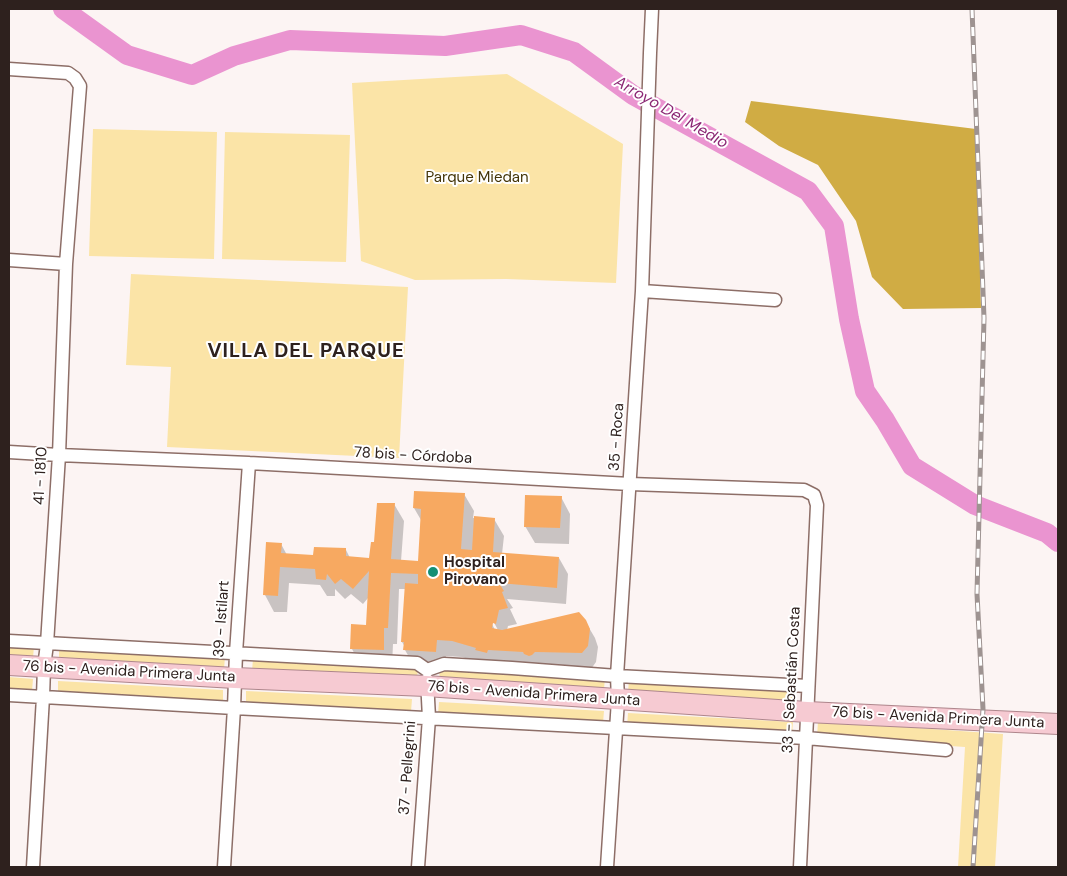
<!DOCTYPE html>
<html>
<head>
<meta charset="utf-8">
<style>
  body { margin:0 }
  #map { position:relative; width:1067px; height:876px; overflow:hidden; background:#fcf4f3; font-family:"DM Sans",sans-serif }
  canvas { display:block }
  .frame { position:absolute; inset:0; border:10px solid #2e211e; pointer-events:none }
</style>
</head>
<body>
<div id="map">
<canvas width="1067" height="876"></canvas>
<div class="frame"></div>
</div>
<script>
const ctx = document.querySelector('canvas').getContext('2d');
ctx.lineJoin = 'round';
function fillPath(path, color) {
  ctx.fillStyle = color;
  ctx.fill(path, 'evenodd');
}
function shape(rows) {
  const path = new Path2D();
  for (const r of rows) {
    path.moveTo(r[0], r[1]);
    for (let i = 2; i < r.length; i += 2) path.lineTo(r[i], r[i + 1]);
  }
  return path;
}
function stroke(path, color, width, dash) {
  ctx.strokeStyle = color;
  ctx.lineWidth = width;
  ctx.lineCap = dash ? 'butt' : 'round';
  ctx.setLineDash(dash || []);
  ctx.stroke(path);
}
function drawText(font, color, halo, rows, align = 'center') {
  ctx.font = font + ' "DM Sans",sans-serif';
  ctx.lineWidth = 4;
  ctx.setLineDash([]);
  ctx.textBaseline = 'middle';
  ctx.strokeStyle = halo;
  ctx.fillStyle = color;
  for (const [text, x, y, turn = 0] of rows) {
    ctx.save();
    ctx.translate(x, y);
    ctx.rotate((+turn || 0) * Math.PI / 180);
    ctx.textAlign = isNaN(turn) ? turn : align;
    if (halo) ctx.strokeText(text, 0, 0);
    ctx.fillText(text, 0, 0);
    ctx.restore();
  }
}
fillPath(shape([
  [507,74,623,144,616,283,506,279,415,280,361,261,352,83],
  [93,129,217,132,214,259,89,256],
  [225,132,350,135,346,262,222,259],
  [131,274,408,287,399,458,167,447,171,367,126,365],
  [9,644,34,646,33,658,9,657],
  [59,648,225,657,224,669,59,661],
  [253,659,418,667,417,680,252,671],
  [440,669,605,677,604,690,439,681],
  [9,677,33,679,32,691,9,690],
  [629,680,794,689,793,701,628,692],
  [58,681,223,690,223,702,58,694],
  [246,691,412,699,411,712,246,703],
  [439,702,604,711,603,723,438,714],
  [628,713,793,722,792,734,627,726],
  [818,721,1003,734,995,867,958,867,965,747,817,737]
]), '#fbe4a7');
fillPath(shape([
  [751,101,976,129,981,308,903,309,872,277,856,221,818,165,779,146,745,122]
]), '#d0ac44');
fillPath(shape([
  [464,494,474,511,473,518,494,519,504,536,502,554,559,558,568,574,566,604,507,599,513,608,510,609,517,624,508,626,507,630,585,621,595,638,598,647,596,662,591,669,484,664,462,657,446,656,445,668,414,666,405,650,405,647,402,642,406,589,399,589,397,644,393,644,392,666,361,666,352,649,352,626,367,627,368,598,363,604,351,594,345,599,335,589,335,596,327,596,320,585,289,583,287,612,274,612,265,595,281,544,287,555,314,557,346,550,350,558,371,559,375,543,394,504,404,521,401,561,419,562,421,520,414,508],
  [491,617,498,630,495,630,489,618],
  [561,497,570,514,569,544,535,543,525,526]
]), '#0003');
stroke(shape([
  [63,9,127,55,192,75,234,56,290,40,445,46,521,35,574,52,633,95,808,191,834,226,849,319,865,391,885,420,912,466,975,505,1047,533,1058,542]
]), '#ea94d0', 20);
fillPath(shape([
  [414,491,465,493,461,549,472,550,474,516,495,518,493,552,559,557,557,588,499,583,504,591,502,592,508,608,499,610,496,624,493,623,492,628,502,630,579,612,586,620,590,629,588,646,582,653,535,652,532,655,529,656,524,654,523,652,488,650,487,653,475,650,476,648,452,641,437,640,436,652,403,650,404,642,401,642,405,583,418,584,418,574,391,573,388,628,384,628,384,650,350,649,351,624,366,625,369,571,353,589,341,579,335,584,327,574,326,580,316,579,315,569,280,567,278,596,263,595,266,542,282,543,281,553,313,555,314,547,346,548,346,556,369,558,371,542,374,542,377,503,395,503,391,559,418,561,421,509,413,508],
  [525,495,562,496,560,528,524,527]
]), '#f7a961');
const minor = shape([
  [9,69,68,73,75,78,80,86,66,264,59,455,47,644,44,667,43,697,33,867],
  [9,260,66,264],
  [642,291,775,300],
  [9,452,59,455,249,463,630,484,804,490,814,495,817,505,800,867],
  [9,641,417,663,427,670],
  [427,670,444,664,512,668,617,676,808,686],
  [9,695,234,708,806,738,946,750],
  [224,867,234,708,236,653,249,463],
  [418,867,429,718,427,680],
  [607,867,618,700,617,676,642,291,650,53,652,9]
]);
const trunk = shape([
  [9,665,235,678,426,686,807,712,1058,724]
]);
stroke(minor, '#8d6e67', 15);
stroke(trunk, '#ae868c', 22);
stroke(minor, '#fff', 12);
stroke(trunk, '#f6cad2', 20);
const rail = shape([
  [972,9,984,318,977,594,983,709,973,867]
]);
stroke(rail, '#9e9391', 5);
stroke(rail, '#fff', 3, [9]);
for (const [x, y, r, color] of [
  [433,572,6,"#138f75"]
]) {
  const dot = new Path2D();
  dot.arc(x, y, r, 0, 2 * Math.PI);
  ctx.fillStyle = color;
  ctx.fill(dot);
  stroke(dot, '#fff', 2);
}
drawText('15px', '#443508', '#fff', [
  ["Parque Miedan",477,178]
]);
drawText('15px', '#2e211e', '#fff', [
  ["35 - Roca",617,437,-86],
  ["78 bis - Córdoba",413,456,3],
  ["41 - 1810",41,476,-87],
  ["39 - Istilart",222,619,-86],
  ["76 bis - Avenida Primera Junta",129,672,3],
  ["33 - Sebastián Costa",792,680,-87],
  ["76 bis - Avenida Primera Junta",534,694,4],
  ["76 bis - Avenida Primera Junta",938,718,3],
  ["37 - Pellegrini",408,768,-86]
]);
drawText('bold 15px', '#2e211e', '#fff', [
  ["Hospital",444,563],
  ["Pirovano",444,580]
], 'left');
drawText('italic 16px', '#8b2874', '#fff', [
  ["Arroyo Del Medio",671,113,30]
]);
ctx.letterSpacing = '1px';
drawText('bold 20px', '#2e211e', '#fff', [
  ["VILLA DEL PARQUE",306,352]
]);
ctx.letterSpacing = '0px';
</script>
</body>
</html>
